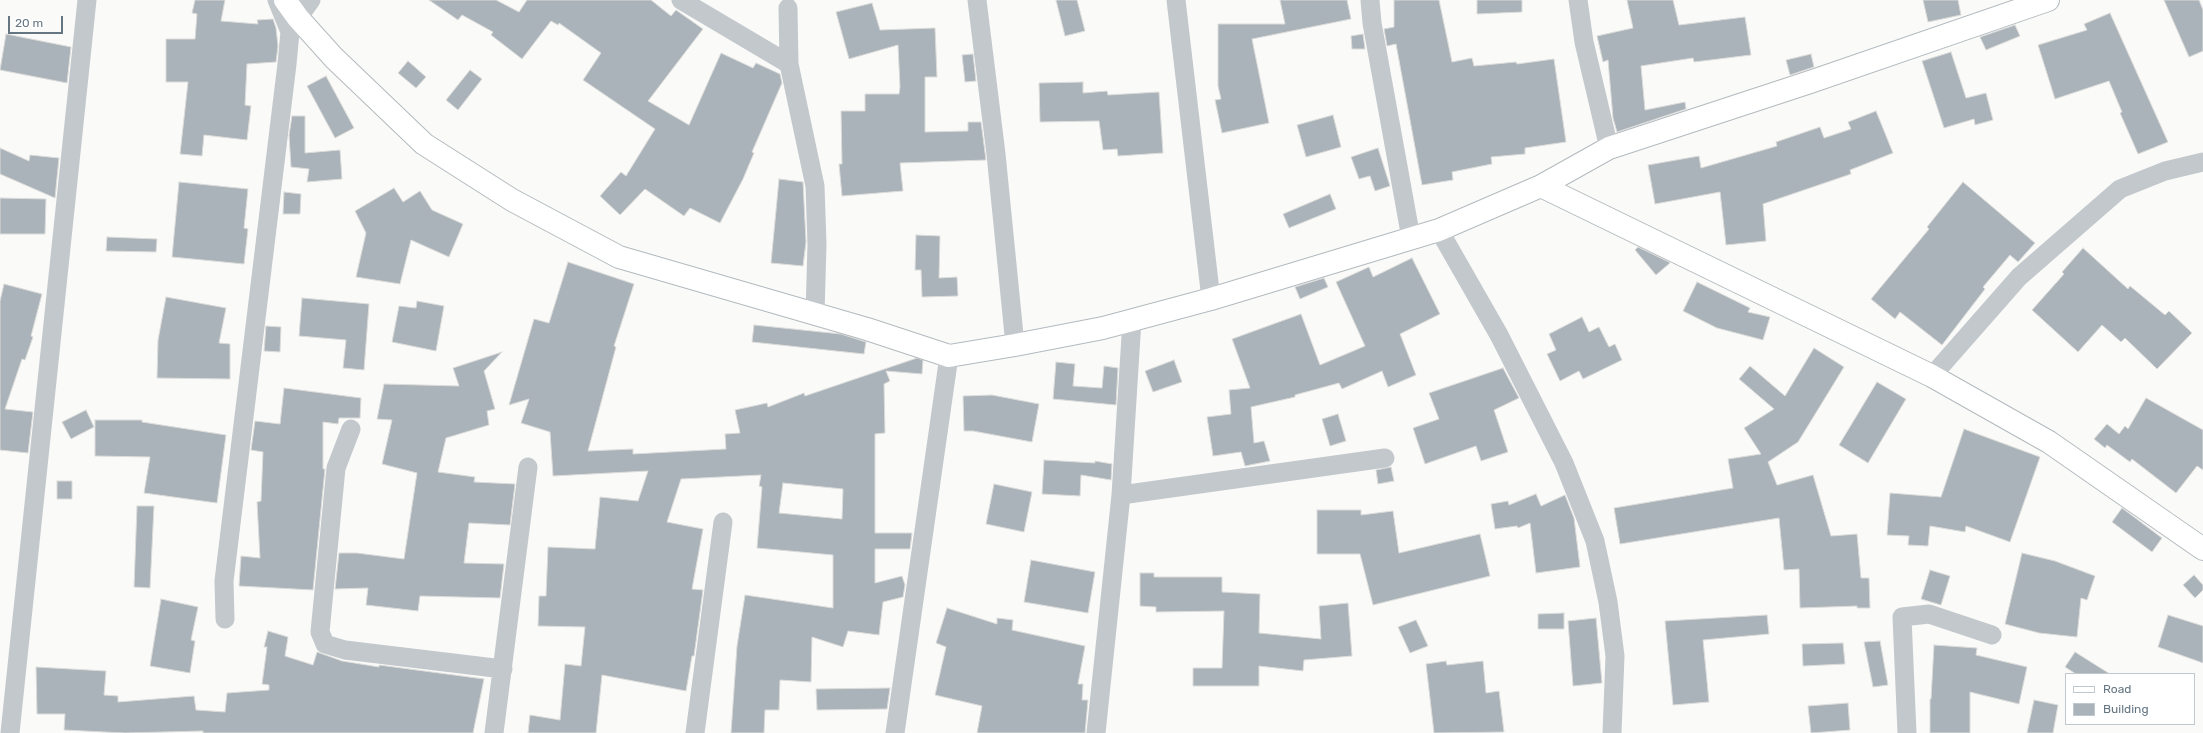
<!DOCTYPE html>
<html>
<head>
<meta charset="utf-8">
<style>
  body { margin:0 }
  #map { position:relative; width:2203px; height:733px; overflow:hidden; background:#fafaf8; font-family:Rubik,sans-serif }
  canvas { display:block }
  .legend { position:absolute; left:2065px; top:673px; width:130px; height:52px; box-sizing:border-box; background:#fff; border:1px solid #c1c8cd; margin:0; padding:5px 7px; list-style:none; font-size:12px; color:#657683 }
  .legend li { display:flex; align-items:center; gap:8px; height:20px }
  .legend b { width:20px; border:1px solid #c1c8cd }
  .scale { position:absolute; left:8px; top:16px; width:55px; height:18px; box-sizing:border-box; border:2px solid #657683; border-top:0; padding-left:5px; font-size:12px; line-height:14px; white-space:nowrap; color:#657683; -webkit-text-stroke:3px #fff; paint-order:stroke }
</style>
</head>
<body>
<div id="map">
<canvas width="2203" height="733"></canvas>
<ul class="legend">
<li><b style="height:5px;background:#fff"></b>Road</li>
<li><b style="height:11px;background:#aab3b9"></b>Building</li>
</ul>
<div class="scale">20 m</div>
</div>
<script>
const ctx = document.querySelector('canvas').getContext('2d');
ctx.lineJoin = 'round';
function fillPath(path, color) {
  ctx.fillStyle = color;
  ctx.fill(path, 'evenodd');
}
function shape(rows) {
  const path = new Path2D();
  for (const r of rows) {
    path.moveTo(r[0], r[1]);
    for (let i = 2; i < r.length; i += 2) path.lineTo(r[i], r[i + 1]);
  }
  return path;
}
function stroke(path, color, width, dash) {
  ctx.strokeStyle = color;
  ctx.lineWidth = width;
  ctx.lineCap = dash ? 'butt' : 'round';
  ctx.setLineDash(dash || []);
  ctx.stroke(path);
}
const building = shape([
  [195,0,225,0,221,21,258,24,257,20,273,19,276,28,278,46,276,62,247,64,245,105,251,106,247,140,204,135,202,156,180,154,188,82,166,82,166,39,195,39,197,14,192,13,195,0],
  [429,0,496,0,519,12,527,0,651,0,671,16,676,10,703,29,648,101,689,125,721,53,753,68,756,63,780,74,782,83,752,152,754,153,743,179,720,223,690,208,684,216,645,189,620,215,600,196,621,172,626,176,655,129,583,80,601,53,559,23,558,25,551,21,522,59,491,35,493,32,462,15,458,20,429,0],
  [1056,0,1077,0,1085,31,1065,36,1056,0],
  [1280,0,1347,0,1351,19,1252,39,1269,123,1222,133,1215,100,1221,99,1218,86,1218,24,1285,24,1280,0],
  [1394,0,1439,0,1452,62,1472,58,1474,66,1516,62,1517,64,1554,59,1566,142,1525,148,1525,154,1491,157,1492,164,1452,172,1453,180,1422,185,1396,44,1387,46,1384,29,1394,27,1394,0],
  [1477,0,1522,0,1522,12,1477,14,1477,0],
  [1627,0,1673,0,1679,25,1745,17,1751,55,1694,62,1693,58,1641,66,1645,110,1685,102,1686,109,1617,132,1613,118,1608,60,1603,62,1597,36,1633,28,1627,0],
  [1923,0,1958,0,1961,15,1928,22,1923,0],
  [2164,0,2199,0,2203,10,2203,51,2189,57,2164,0],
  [872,3,880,30,935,28,937,77,925,77,925,132,968,131,968,122,981,122,986,160,900,163,903,191,842,196,839,164,842,164,841,111,865,111,865,94,899,94,900,87,898,45,849,59,836,12,872,3],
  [2110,13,2168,142,2138,154,2120,113,2122,112,2109,81,2055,99,2038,45,2087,30,2084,24,2110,13],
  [2015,25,2020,36,1986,50,1980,37,2015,25],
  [6,34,71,47,67,83,0,70,6,34],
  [1363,34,1365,49,1352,49,1351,36,1363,34],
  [1951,52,1966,98,1986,93,1993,120,1975,125,1974,119,1944,128,1922,61,1951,52],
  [973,54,976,81,965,82,962,55,973,54],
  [1811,54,1814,67,1790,75,1786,60,1811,54],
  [408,61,426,77,416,88,398,73,408,61],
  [470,70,482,79,458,110,446,100,470,70],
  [326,76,354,128,335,138,307,86,326,76],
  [1083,82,1083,93,1107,91,1108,95,1159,92,1163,153,1118,156,1117,149,1103,150,1099,121,1040,122,1039,83,1083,82],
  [1876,111,1893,153,1850,170,1851,174,1763,204,1766,241,1726,245,1720,192,1655,204,1648,165,1699,156,1701,168,1777,146,1776,142,1820,127,1824,138,1851,129,1848,122,1876,111],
  [1333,115,1341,147,1306,157,1297,125,1333,115],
  [292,116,305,116,305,153,340,150,342,179,307,182,309,169,291,167,289,135,292,116],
  [0,148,29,161,30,155,59,158,55,198,0,174,0,148],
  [1378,148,1390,186,1375,191,1370,176,1359,179,1351,157,1378,148],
  [779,179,803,182,806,242,803,266,771,263,779,179],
  [179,182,248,189,244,228,248,229,244,264,172,257,179,182],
  [1963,182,2035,243,2018,262,2010,255,1983,287,1985,289,1942,345,1900,312,1895,319,1871,299,1929,229,1927,227,1963,182],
  [394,188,403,202,420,191,432,210,463,224,449,257,411,240,400,284,356,277,366,233,355,211,394,188],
  [284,192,301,194,300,214,283,214,284,192],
  [1330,194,1336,209,1289,228,1283,214,1330,194],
  [0,198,46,199,45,234,0,234,0,198],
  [916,235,940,236,939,278,957,277,958,296,922,297,921,270,915,270,916,235],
  [107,237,157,239,156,252,106,251,107,237],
  [1638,247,1669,262,1670,263,1656,275,1635,250,1638,247],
  [2083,248,2128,289,2130,286,2165,315,2169,311,2192,333,2157,369,2125,338,2121,342,2102,325,2078,352,2032,310,2064,274,2062,272,2083,248],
  [1412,258,1440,314,1400,334,1416,375,1388,387,1382,371,1342,389,1339,383,1295,395,1295,397,1251,407,1254,443,1264,441,1270,461,1245,466,1241,452,1213,456,1207,417,1231,414,1229,390,1250,388,1232,339,1301,314,1320,365,1365,346,1336,282,1369,267,1373,277,1412,258],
  [568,262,634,284,614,346,616,347,588,451,633,449,633,454,726,449,725,434,740,433,735,410,767,403,768,407,804,393,805,396,917,358,923,360,922,374,886,371,890,381,884,384,885,433,875,434,875,533,912,533,910,549,875,549,875,583,902,576,905,585,903,597,883,602,879,635,848,631,843,647,812,637,811,682,780,680,779,710,765,710,764,733,731,733,737,646,745,595,833,608,833,555,757,548,762,487,759,486,761,475,681,479,667,522,703,529,692,589,703,590,694,656,692,656,686,691,602,675,596,733,528,733,530,715,560,720,565,664,581,666,585,627,538,626,539,596,546,596,548,547,595,549,600,497,638,501,648,471,553,476,550,432,521,423,529,399,509,405,534,319,549,323,568,262],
  [783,483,843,489,842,519,779,513,783,483],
  [1324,278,1328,287,1300,299,1295,287,1324,278],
  [1697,282,1750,308,1748,312,1770,317,1763,340,1717,328,1683,311,1697,282],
  [4,284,42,294,31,336,33,337,25,360,22,359,5,409,33,412,28,453,0,450,0,301,4,284],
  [166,297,226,308,219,343,230,344,230,379,157,378,158,340,166,297],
  [302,298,369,304,364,370,343,368,346,340,299,336,302,298],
  [417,301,444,306,436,351,392,342,399,306,416,308,417,301],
  [1582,317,1589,332,1599,327,1609,347,1615,344,1622,360,1583,379,1579,371,1560,381,1547,354,1556,350,1549,334,1582,317],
  [754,325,841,334,866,342,864,354,752,342,754,325],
  [266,326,281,327,280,352,264,351,266,326],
  [1814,348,1844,367,1798,442,1768,462,1777,485,1813,475,1831,536,1857,534,1861,578,1869,578,1870,608,1857,608,1857,606,1800,608,1799,569,1784,570,1779,518,1620,544,1614,508,1733,488,1728,459,1761,454,1744,428,1774,409,1739,379,1750,366,1785,396,1814,348],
  [502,352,484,371,495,409,487,411,489,425,446,438,438,472,475,477,474,482,515,484,510,525,469,523,464,563,504,564,500,598,420,596,418,611,366,605,368,588,335,589,339,553,357,553,404,559,417,473,382,464,392,420,377,419,384,384,459,386,453,368,502,352],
  [1174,360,1182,382,1153,392,1145,371,1174,360],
  [1056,362,1075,364,1073,386,1102,388,1104,366,1118,368,1116,405,1053,399,1056,362],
  [1503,368,1519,398,1494,410,1508,452,1481,461,1476,446,1425,464,1413,428,1439,419,1429,393,1503,368],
  [1877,382,1906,399,1868,463,1839,445,1877,382],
  [284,388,361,398,360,418,339,418,338,424,323,422,323,469,325,469,313,590,239,586,241,556,260,558,257,502,261,501,263,452,251,450,255,421,280,424,284,388],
  [992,395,1039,404,1032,442,973,431,964,431,963,396,992,395],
  [2146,398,2203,430,2203,470,2197,466,2176,493,2132,459,2130,462,2107,445,2105,448,2094,439,2107,424,2119,434,2125,426,2128,429,2146,398],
  [86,410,94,427,71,439,62,422,86,410],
  [1338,414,1346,441,1330,446,1322,419,1338,414],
  [95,420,142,420,142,422,226,435,217,503,144,493,150,457,95,456,95,420],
  [1964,429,2040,457,2010,542,1966,526,1965,532,1930,526,1928,546,1908,545,1909,536,1887,535,1890,493,1941,497,1964,429],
  [1044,460,1095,463,1095,461,1112,464,1111,480,1081,475,1080,496,1042,494,1044,460],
  [1391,467,1394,481,1378,484,1376,470,1391,467],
  [57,481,72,481,72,499,57,499,57,481],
  [994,484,1032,492,1024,532,986,524,994,484],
  [1536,494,1541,506,1565,495,1574,518,1580,567,1536,573,1530,523,1518,528,1517,526,1495,529,1491,504,1508,501,1509,505,1536,494],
  [137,506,154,506,150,588,134,587,137,506],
  [2122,508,2162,538,2152,552,2112,522,2122,508],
  [1317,510,1361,510,1361,515,1393,511,1399,553,1480,534,1490,576,1373,605,1360,554,1317,554,1317,510],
  [2022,553,2055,561,2095,576,2087,600,2081,598,2077,637,2039,633,2005,624,2022,553],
  [1031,560,1095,572,1088,613,1024,602,1031,560],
  [1930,570,1950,576,1941,605,1921,599,1930,570],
  [1140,573,1154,573,1154,577,1222,577,1222,592,1260,594,1259,633,1321,639,1319,606,1348,603,1352,656,1304,660,1303,671,1259,666,1259,686,1193,686,1193,668,1222,668,1224,611,1156,612,1156,607,1140,606,1140,573],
  [2194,575,2203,585,2203,590,2195,598,2183,585,2194,575],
  [161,599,198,607,191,640,195,641,190,673,150,666,161,599],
  [947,608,997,624,997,618,1013,620,1012,630,1085,646,1078,684,1083,684,1082,700,1088,700,1085,733,977,733,982,706,935,695,946,647,936,643,947,608],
  [1564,613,1564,629,1538,629,1538,614,1564,613],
  [1767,615,1769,634,1703,640,1709,702,1673,705,1665,621,1767,615],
  [2168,615,2203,626,2203,663,2158,647,2168,615],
  [1596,618,1602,683,1573,686,1568,621,1596,618],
  [1416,620,1428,646,1410,653,1398,627,1416,620],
  [268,631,288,637,285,656,313,665,317,652,342,661,379,667,379,665,484,679,473,733,203,733,203,731,125,733,64,730,65,714,37,714,36,667,106,671,104,695,118,696,118,702,194,696,196,710,225,712,227,693,269,690,269,685,262,684,267,647,264,647,268,631],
  [1880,641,1888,685,1873,687,1864,642,1880,641],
  [1843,643,1845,664,1803,666,1802,644,1843,643],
  [1934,645,1977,648,1976,655,2027,667,2019,704,1970,692,1970,733,1930,733,1930,699,1931,699,1934,645],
  [2075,652,2110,674,2076,674,2065,667,2075,652],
  [1446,661,1447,665,1483,661,1486,693,1499,691,1504,732,1434,733,1426,664,1446,661],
  [890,688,887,709,817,710,816,689,890,688],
  [2034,700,2058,705,2053,733,2027,733,2034,700],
  [1848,703,1850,730,1811,733,1808,706,1848,703]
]);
fillPath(building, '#aab3b9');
stroke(building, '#dcdcda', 1);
const secondary = shape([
  [285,0,298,18,334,58,424,144,512,200,619,257,867,329,949,356,1015,345,1103,328,1211,299,1439,230,1541,186,1932,376,2049,442,2203,549],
  [1541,186,1609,148,1810,82,2048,0]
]);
stroke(secondary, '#b3babf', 24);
stroke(shape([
  [681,0,789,64],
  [977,0,996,154,1015,345],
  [1176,0,1211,299],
  [1370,0,1372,23,1411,238],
  [1578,0,1584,42,1609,148],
  [788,8,789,64,815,186,817,244,815,314],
  [298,18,311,0],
  [1439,230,1499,335,1564,463,1595,541,1608,602,1615,656,1612,733],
  [1932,376,2019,277,2120,189,2165,171,2203,162],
  [351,429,336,468,320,632,325,644,345,650,503,669],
  [1121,495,1385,458],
  [225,619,224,581,287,64,290,32,277,0],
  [10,733,87,0],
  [494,733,528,467],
  [695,733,723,522],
  [895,733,949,356],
  [1096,733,1121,495,1132,320],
  [1907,733,1902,617,1929,614,1992,635]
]), '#c3c8cc', 19);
stroke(secondary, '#fff', 22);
</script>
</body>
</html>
